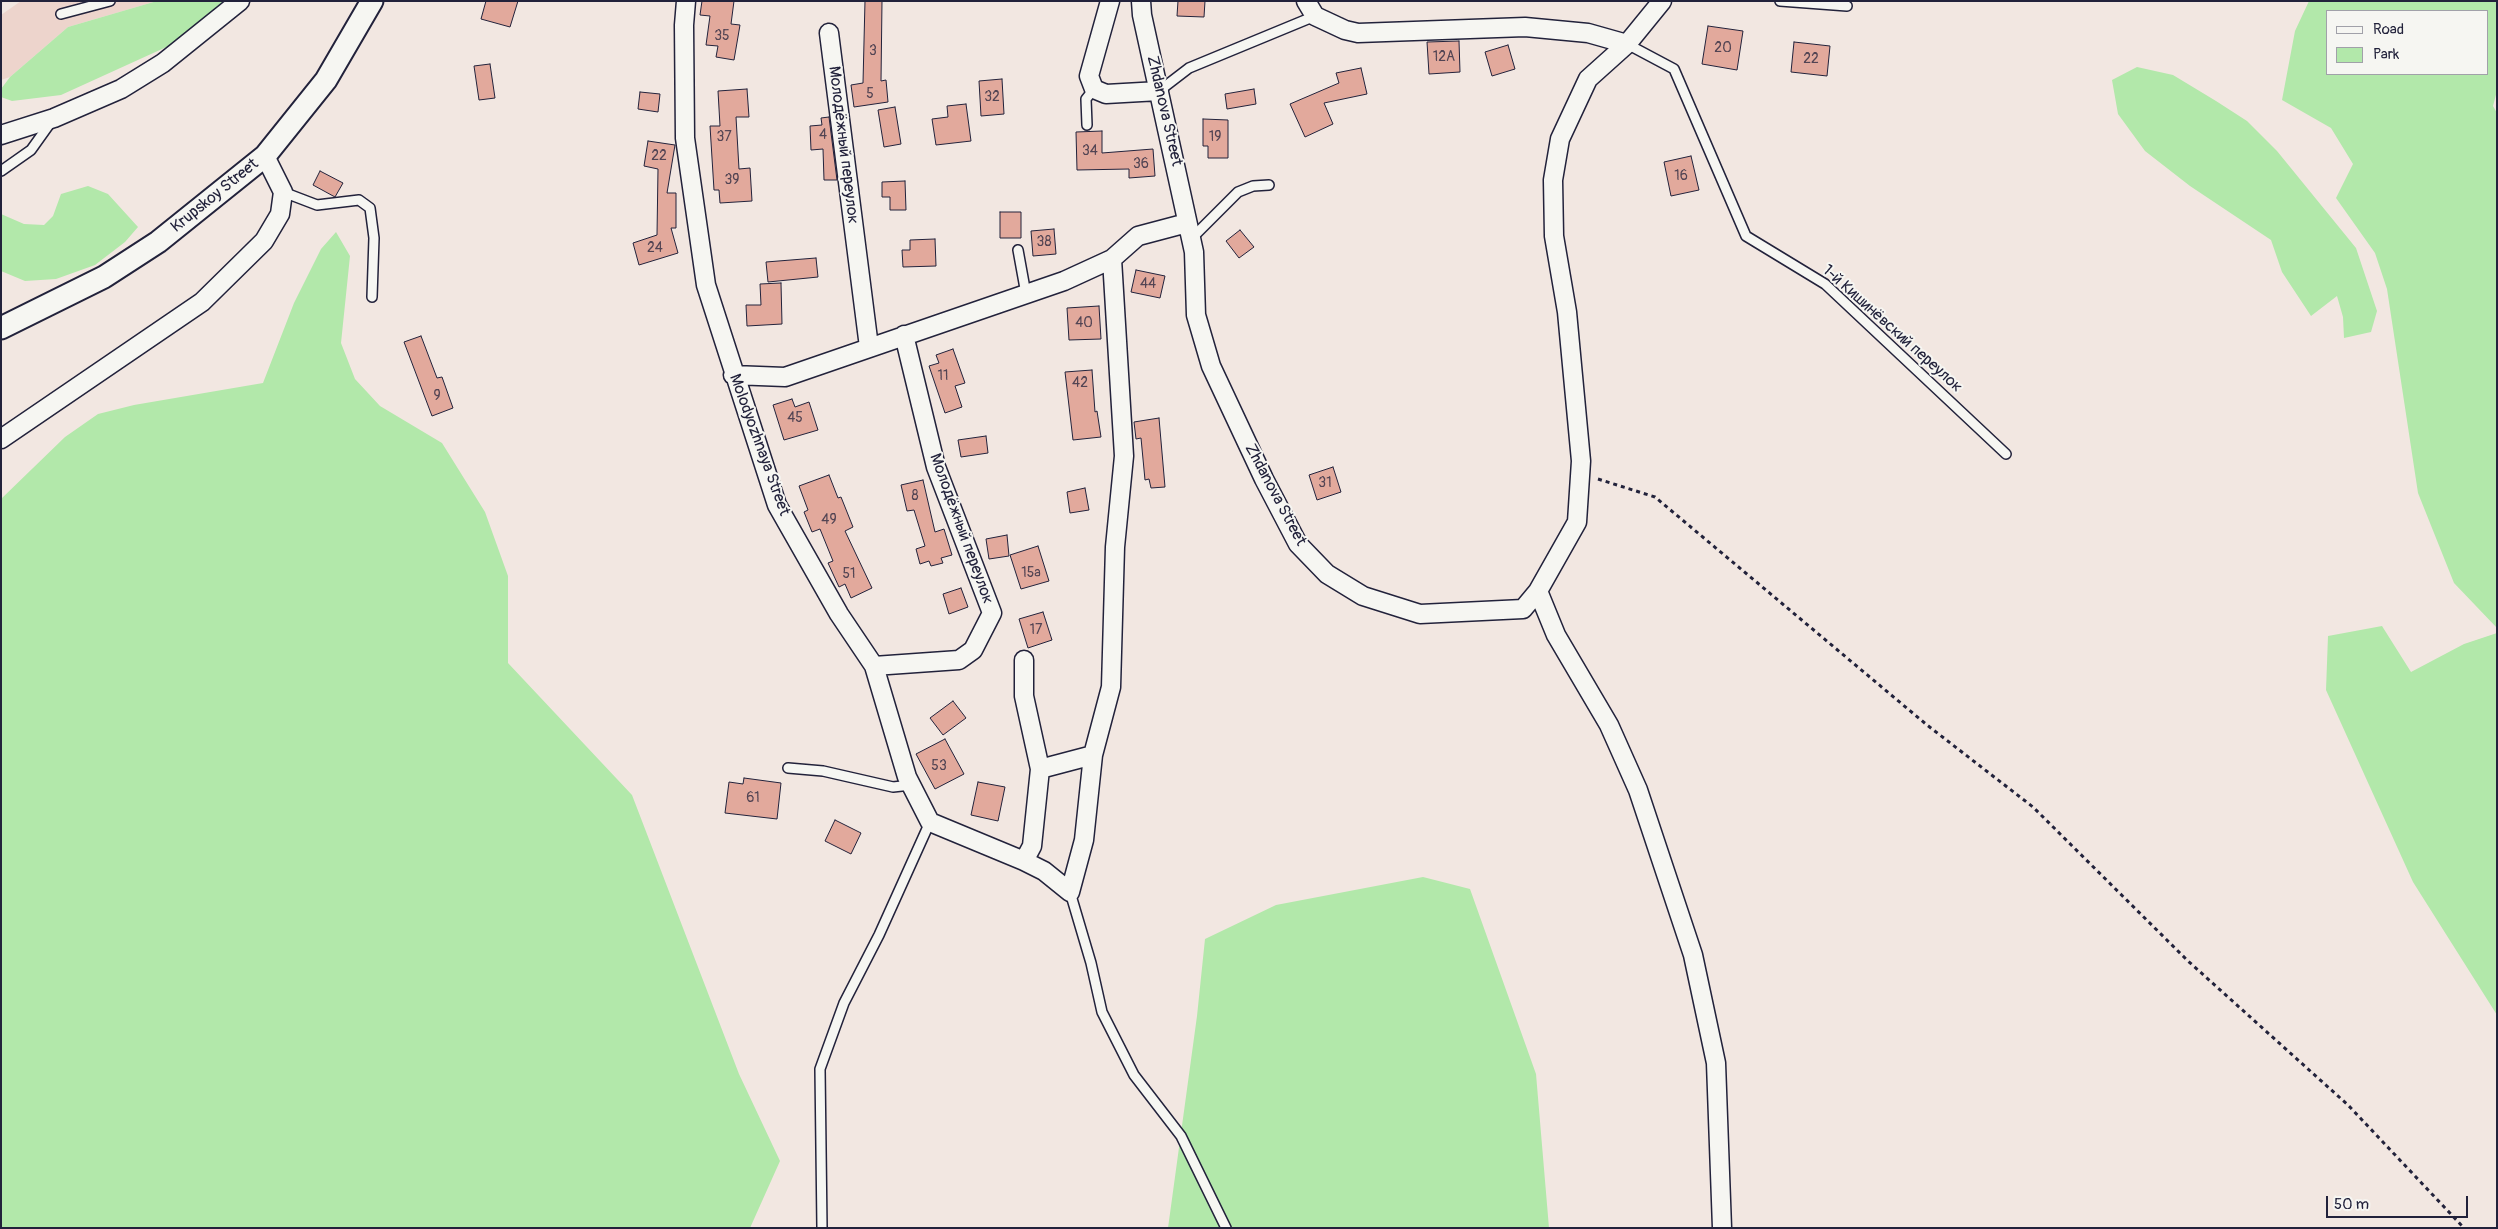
<!DOCTYPE html>
<html>
<head>
<meta charset="utf-8">
<style>
  body { margin:0 }
  #map { position:relative; width:2498px; height:1229px; overflow:hidden; background:#f2e7e1; font-family:Pangolin,sans-serif }
  canvas { display:block }
  .frame { position:absolute; inset:0; border:2px solid #22223b; pointer-events:none }
  .legend { position:absolute; left:2326px; top:10px; width:162px; height:65px; box-sizing:border-box; background:#f6f6f2; border:1px solid #a1a1a9; margin:0; padding:6px 9px; list-style:none; font-size:15px; color:#22223b }
  .legend li { display:flex; align-items:center; gap:10px; height:25px }
  .legend b { width:25px; border:1px solid #a1a1a9 }
  .scale { position:absolute; left:2326px; top:1196px; width:142px; height:22px; box-sizing:border-box; border:2px solid #22223b; border-top:0; padding-left:6px; font-size:15px; line-height:18px; white-space:nowrap; color:#22223b; -webkit-text-stroke:4px #f6f6f2; paint-order:stroke }
</style>
</head>
<body>
<div id="map">
<canvas width="2498" height="1229"></canvas>
<div class="frame"></div>
<ul class="legend">
<li><b style="height:6px;background:#f6f6f2"></b>Road</li>
<li><b style="height:14px;background:#b2e8aa"></b>Park</li>
</ul>
<div class="scale">50 m</div>
</div>
<script>
const ctx = document.querySelector('canvas').getContext('2d');
ctx.lineJoin = 'round';
function fillPath(path, color) {
  ctx.fillStyle = color;
  ctx.fill(path, 'evenodd');
}
function shape(rows) {
  const path = new Path2D();
  for (const r of rows) {
    path.moveTo(r[0], r[1]);
    for (let i = 2; i < r.length; i += 2) path.lineTo(r[i], r[i + 1]);
  }
  return path;
}
function stroke(path, color, width, dash) {
  ctx.strokeStyle = color;
  ctx.lineWidth = width;
  ctx.lineCap = dash ? 'butt' : 'round';
  ctx.setLineDash(dash || []);
  ctx.stroke(path);
}
function drawText(font, color, halo, rows, align = 'center') {
  ctx.font = font + ' Pangolin,sans-serif';
  ctx.lineWidth = 4;
  ctx.setLineDash([]);
  ctx.textBaseline = 'middle';
  ctx.strokeStyle = halo;
  ctx.fillStyle = color;
  for (const [text, x, y, turn = 0] of rows) {
    ctx.save();
    ctx.translate(x, y);
    ctx.rotate((+turn || 0) * Math.PI / 180);
    ctx.textAlign = isNaN(turn) ? turn : align;
    if (halo) ctx.strokeText(text, 0, 0);
    ctx.fillText(text, 0, 0);
    ctx.restore();
  }
}
fillPath(shape([
  [21,1,157,1,68,27,10,77,1,80,1,15]
]), '#edd4cc');
fillPath(shape([
  [157,1,237,1,184,39,61,95,12,101,1,97,1,89,10,77,68,27],
  [2309,1,2497,1,2497,91,2493,106,2497,113,2497,628,2454,583,2418,493,2387,289,2375,253,2336,198,2353,164,2331,128,2282,100,2295,31],
  [2487,11,2487,74,2327,74,2327,11],
  [2137,67,2173,75,2216,101,2247,121,2277,151,2356,248,2377,311,2371,332,2344,338,2343,317,2337,296,2311,316,2282,272,2271,240,2190,186,2145,151,2118,114,2112,80],
  [88,186,108,194,138,227,125,242,95,265,56,279,25,281,1,271,1,214,24,224,44,225,53,216,61,194],
  [336,232,350,256,341,343,355,379,380,406,442,443,485,512,508,576,508,663,632,795,739,1074,780,1161,750,1228,1,1228,1,499,65,437,98,414,134,405,263,383,294,303,321,249],
  [2382,626,2411,672,2464,644,2497,633,2497,1015,2413,882,2326,690,2328,636],
  [1423,877,1470,889,1536,1074,1549,1228,1168,1228,1197,1016,1205,939,1276,905]
]), '#b2e8aa');
const building = shape([
  [486,1,518,1,510,27,481,19,486,1],
  [702,1,734,1,731,24,740,25,734,60,716,57,718,46,706,45,710,16,700,15,702,1],
  [865,1,882,1,881,81,886,80,888,102,854,107,851,85,863,83,865,1],
  [1178,1,1205,1,1204,17,1177,16,1178,1],
  [1708,26,1743,31,1737,70,1702,64,1708,26],
  [1459,41,1460,72,1429,74,1427,42,1459,41],
  [1794,42,1830,46,1827,76,1791,72,1794,42],
  [1508,45,1515,69,1492,76,1485,52,1508,45],
  [490,64,495,98,479,100,474,66,490,64],
  [1361,68,1367,94,1324,103,1333,124,1305,137,1290,104,1339,83,1336,73,1361,68],
  [1002,79,1004,114,981,116,979,81,1002,79],
  [747,89,749,117,736,117,739,169,750,168,752,201,720,203,719,190,714,190,710,126,720,126,718,91,747,89],
  [1254,89,1256,104,1227,109,1225,94,1254,89],
  [640,92,660,94,658,112,638,109,640,92],
  [966,104,971,141,936,145,932,119,948,117,947,106,966,104],
  [895,107,901,144,884,147,878,110,895,107],
  [829,117,837,180,824,180,823,149,811,150,810,126,822,125,821,118,829,117],
  [1203,119,1228,120,1228,158,1208,158,1208,146,1203,146,1203,119],
  [1102,131,1102,153,1153,149,1155,176,1129,178,1129,169,1077,170,1076,132,1102,131],
  [648,141,675,145,667,193,676,193,676,228,671,228,678,253,639,265,633,243,657,235,658,169,644,166,648,141],
  [1691,156,1699,190,1671,196,1664,162,1691,156],
  [320,171,343,183,335,197,313,185,320,171],
  [905,181,906,210,890,210,890,197,882,197,882,182,905,181],
  [1000,212,1021,212,1021,238,1000,238,1000,212],
  [1054,229,1056,254,1033,256,1031,231,1054,229],
  [1240,230,1254,247,1239,258,1226,241,1240,230],
  [935,239,936,266,903,267,902,250,910,250,910,240,935,239],
  [816,258,818,277,768,282,766,262,816,258],
  [1136,270,1165,276,1160,298,1131,292,1136,270],
  [781,283,782,324,747,326,746,305,761,305,760,284,781,283],
  [1099,306,1101,339,1069,340,1067,308,1099,306],
  [421,336,437,378,442,377,453,408,432,416,404,342,421,336],
  [953,349,965,383,955,386,962,407,945,413,929,366,939,363,936,355,953,349],
  [1092,370,1095,412,1097,411,1101,437,1073,440,1065,372,1092,370],
  [792,399,795,407,809,402,818,430,784,440,773,405,792,399],
  [1159,418,1165,487,1151,488,1149,479,1145,480,1141,438,1136,439,1134,422,1159,418],
  [986,436,988,453,961,457,958,440,986,436],
  [1333,467,1341,492,1317,500,1309,475,1333,467],
  [829,475,838,498,841,497,853,527,845,531,872,588,851,598,845,584,839,587,828,563,833,561,820,529,812,532,804,512,808,510,799,486,829,475],
  [923,480,935,532,944,529,952,555,941,558,943,563,931,566,929,561,920,564,916,549,925,546,914,510,907,511,901,485,923,480],
  [1085,488,1089,510,1070,513,1067,492,1085,488],
  [1007,535,1009,556,989,559,986,539,1007,535],
  [1038,546,1049,581,1021,589,1010,555,1038,546],
  [961,588,968,607,949,614,943,594,961,588],
  [1043,612,1052,640,1028,648,1019,619,1043,612],
  [953,701,966,718,943,735,930,718,953,701],
  [945,739,964,774,935,789,916,754,945,739],
  [744,778,781,783,777,819,725,813,729,782,743,784,744,778],
  [978,782,1005,787,998,821,971,815,978,782],
  [835,820,861,833,851,854,825,841,835,820]
]);
fillPath(building, '#e2a99c');
stroke(building, '#22223b', 1);
const service = shape([
  [1780,1,1847,6],
  [61,14,110,1],
  [1627,44,1674,69,1746,236,1825,284,2006,454],
  [1159,91,1189,68,1315,16],
  [1087,125,1086,99,1094,89],
  [1,171,31,150,51,122],
  [283,192,317,205,359,200,370,208,374,238,372,297],
  [1191,239,1238,192,1253,186,1269,185],
  [1018,250,1026,294],
  [788,768,823,771,893,787,911,785],
  [1070,892,1091,963,1102,1012,1134,1075,1181,1136,1226,1228],
  [822,1228,820,1069,844,1003,879,935,930,822]
]);
const minor = shape([
  [686,1,684,25,685,138,706,285,777,505,839,614,874,666,907,777,930,822,1024,861,1044,871,1070,892,1084,840,1093,755,1111,687,1115,547,1124,456,1112,259],
  [1110,1,1089,76,1094,89,1106,94,1159,91],
  [1141,1,1142,15,1194,252,1196,315,1211,366,1264,479,1298,544,1327,574,1363,596,1420,614,1523,609,1538,591,1577,522,1581,461,1567,312,1554,236,1553,180,1560,139,1588,79,1627,44,1662,1],
  [1306,1,1315,16,1345,30,1358,33,1525,27,1588,33,1627,44],
  [829,33,869,347],
  [1,135,54,118,121,89,163,63,240,1],
  [733,375,785,377,1064,281,1112,259,1138,236,1187,223],
  [1,439,202,302,264,241,280,214,283,192,265,156],
  [1538,591,1556,635,1609,725,1638,790,1693,955,1716,1063,1722,1228],
  [1024,660,1024,696,1040,769,1032,846,1024,861],
  [874,666,959,660,973,650,992,613,936,467,904,335],
  [1040,769,1093,755]
]);
const tertiary = shape([
  [1,328,104,277,158,242,265,156,326,80,372,1]
]);
stroke(service, '#22223b', 12);
stroke(minor, '#22223b', 21);
stroke(tertiary, '#22223b', 25);
stroke(shape([
  [1598,479,1655,497,1927,725,2033,807,2188,961,2348,1105,2464,1228]
]), '#22223b', 3, [4, 4]);
stroke(service, '#f6f6f2', 9);
stroke(minor, '#f6f6f2', 18);
stroke(tertiary, '#f6f6f2', 21);
drawText('14px', '#524453', null, [
  ["35",722,36],
  ["20",1723,48],
  ["3",873,51],
  ["12А",1444,57],
  ["22",1811,59],
  ["5",870,94],
  ["32",992,97],
  ["4",823,135],
  ["37",724,137],
  ["19",1215,137],
  ["34",1090,151],
  ["22",659,156],
  ["36",1141,164],
  ["16",1681,176],
  ["39",732,180],
  ["38",1044,242],
  ["24",655,248],
  ["44",1148,284],
  ["40",1084,323],
  ["11",943,376],
  ["42",1080,383],
  ["9",437,396],
  ["45",795,418],
  ["31",1325,483],
  ["8",915,496],
  ["49",829,520],
  ["15а",1031,573],
  ["51",849,574],
  ["17",1036,630],
  ["53",939,766],
  ["61",753,798]
]);
drawText('16px', '#22223b', '#f6f6f2', [
  ["Zhdanova Street",1164,111,77],
  ["Молодёжный переулок",843,145,83],
  ["Krupskoy Street",215,196,-39],
  ["1-й Кишинёвский переулок",1892,329,42],
  ["Molodyozhnaya Street",759,445,70],
  ["Zhdanova Street",1275,495,62],
  ["Молодёжный переулок",961,529,70]
]);
</script>
</body>
</html>
